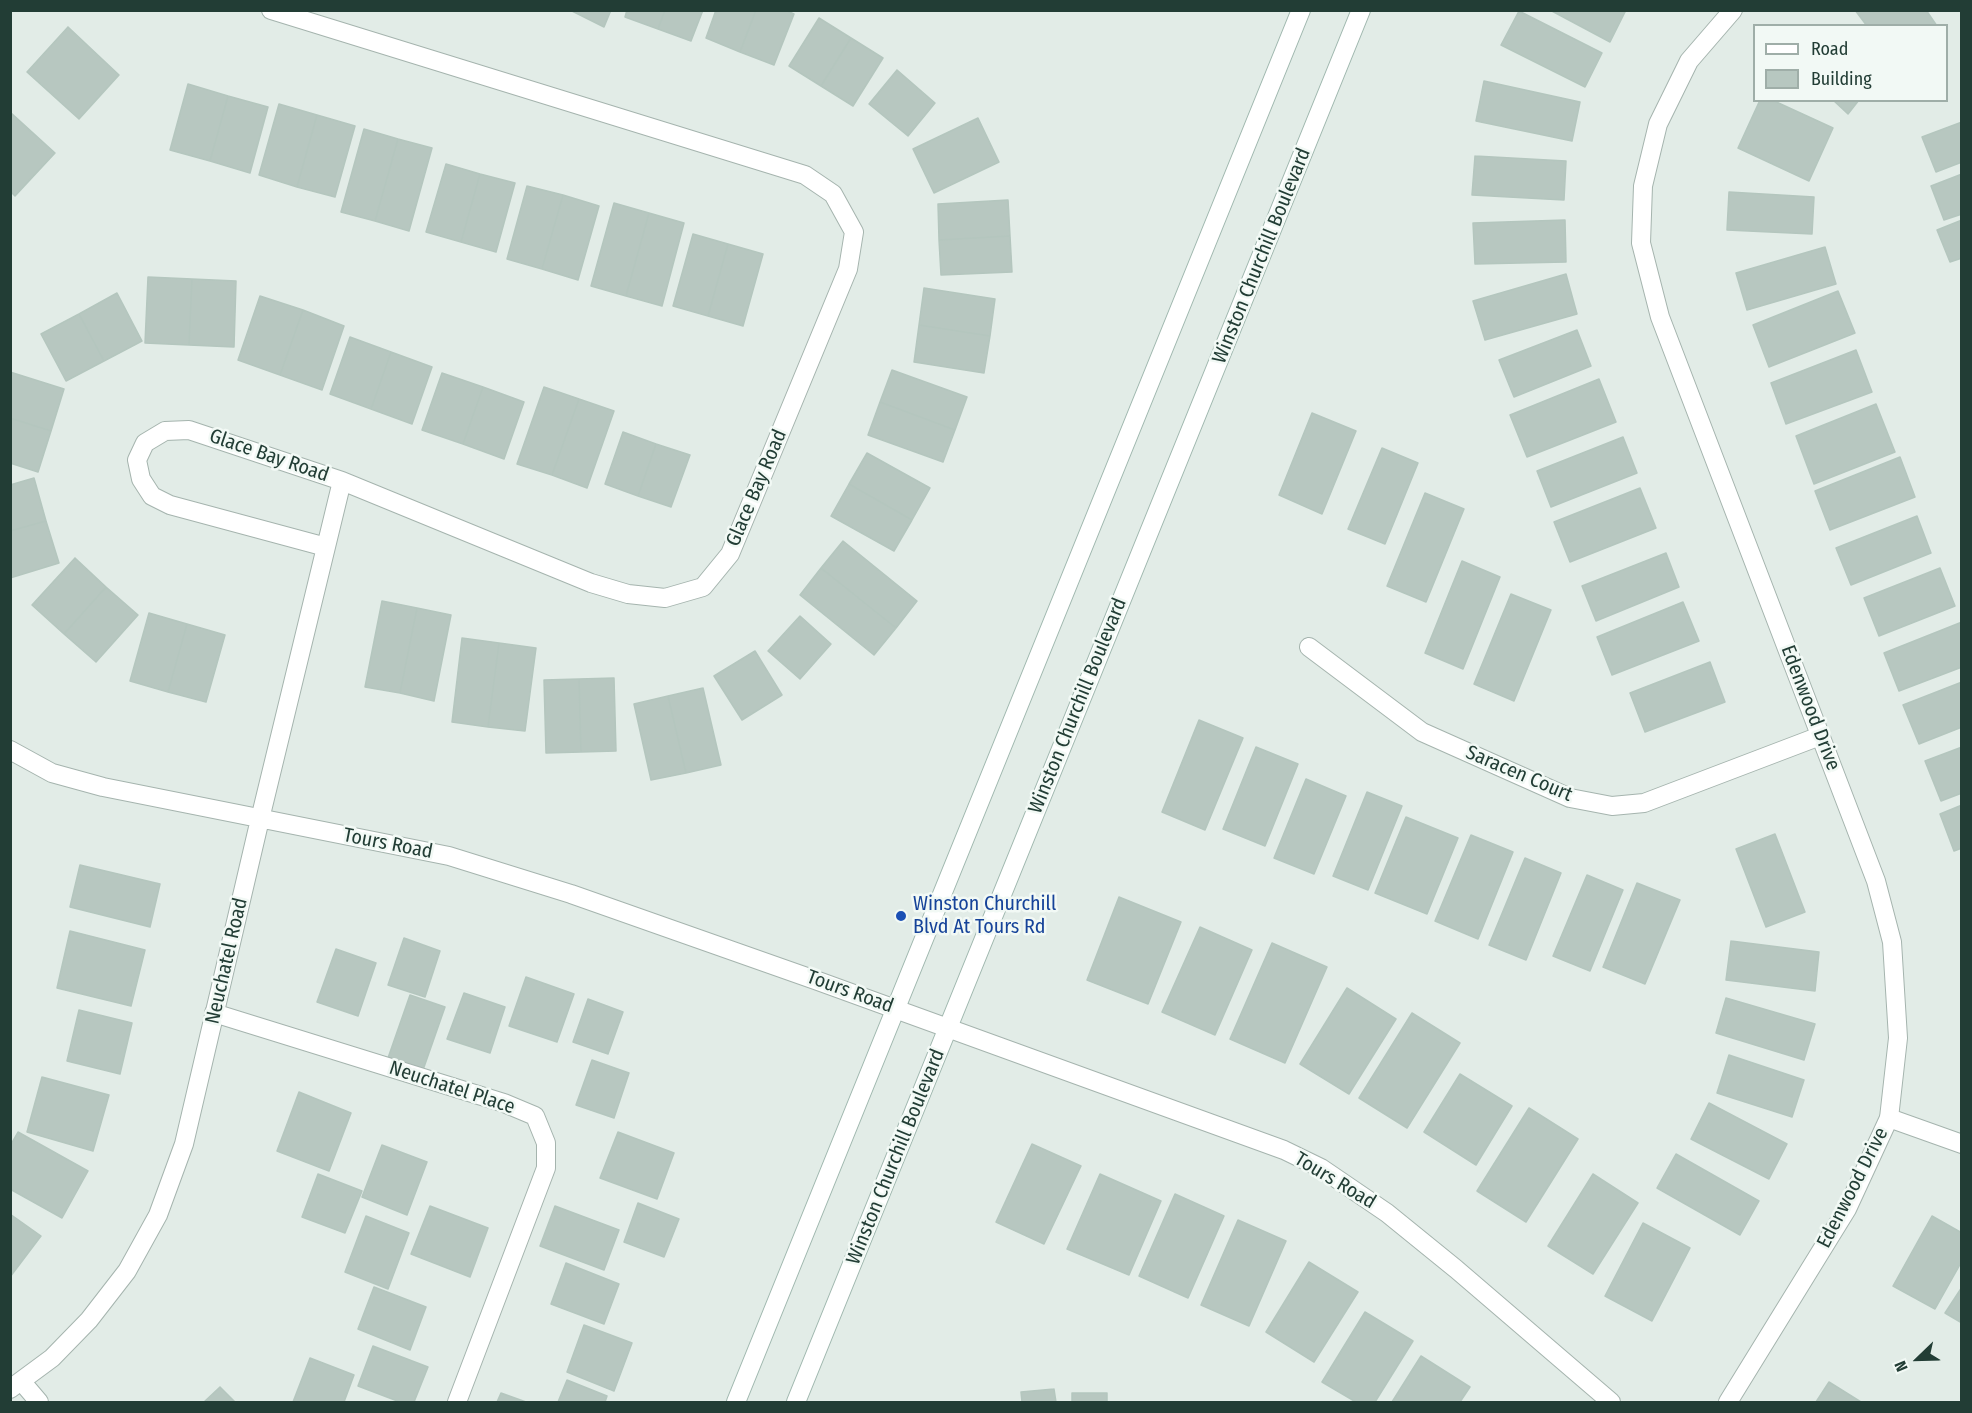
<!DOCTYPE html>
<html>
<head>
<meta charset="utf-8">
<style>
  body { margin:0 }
  #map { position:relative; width:1972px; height:1413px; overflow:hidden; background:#e2ece7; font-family:"Fira Sans Condensed",sans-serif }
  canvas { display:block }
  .frame { position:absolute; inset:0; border:12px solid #223d35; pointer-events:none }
  .legend { position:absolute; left:1753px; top:24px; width:195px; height:78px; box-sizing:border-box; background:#f2f9f5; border:2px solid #9faea8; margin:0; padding:8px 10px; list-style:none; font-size:18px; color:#223d35 }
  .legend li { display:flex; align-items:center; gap:12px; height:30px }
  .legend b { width:30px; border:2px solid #9faea8 }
  .north { position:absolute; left:1888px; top:1329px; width:60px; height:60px; -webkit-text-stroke:4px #f2f9f5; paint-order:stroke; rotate:247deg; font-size:16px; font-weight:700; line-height:24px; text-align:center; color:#223d35 }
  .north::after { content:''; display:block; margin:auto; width:21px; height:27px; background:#223d35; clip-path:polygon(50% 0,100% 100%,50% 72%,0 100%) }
</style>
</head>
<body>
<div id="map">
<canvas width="1972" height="1413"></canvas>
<div class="frame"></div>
<ul class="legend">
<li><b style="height:8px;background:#fff"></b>Road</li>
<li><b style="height:16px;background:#b7c7c0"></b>Building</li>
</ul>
<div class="north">N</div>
</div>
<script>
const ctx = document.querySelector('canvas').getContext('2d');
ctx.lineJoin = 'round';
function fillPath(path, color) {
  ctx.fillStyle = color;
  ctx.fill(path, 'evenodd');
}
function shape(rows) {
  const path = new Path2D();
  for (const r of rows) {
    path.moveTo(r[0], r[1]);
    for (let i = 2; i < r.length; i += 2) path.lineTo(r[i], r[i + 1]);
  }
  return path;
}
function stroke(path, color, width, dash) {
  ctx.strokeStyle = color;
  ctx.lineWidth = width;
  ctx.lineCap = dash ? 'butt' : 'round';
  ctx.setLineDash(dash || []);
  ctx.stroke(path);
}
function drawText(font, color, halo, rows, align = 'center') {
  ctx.font = font + ' "Fira Sans Condensed",sans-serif';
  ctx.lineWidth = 5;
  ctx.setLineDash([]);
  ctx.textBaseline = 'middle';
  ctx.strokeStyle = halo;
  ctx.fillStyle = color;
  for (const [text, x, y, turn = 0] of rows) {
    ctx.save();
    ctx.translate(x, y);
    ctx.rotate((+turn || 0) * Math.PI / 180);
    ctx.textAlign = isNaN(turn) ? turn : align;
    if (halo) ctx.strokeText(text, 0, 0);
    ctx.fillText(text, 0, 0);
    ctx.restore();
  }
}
const building = shape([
  [570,10,611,10,604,27,570,10],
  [627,10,665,10,658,29,625,17,627,10],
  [665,10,703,10,691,41,658,29,665,10],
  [716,10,756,10,740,52,706,38,716,10],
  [756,10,785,10,794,14,774,65,740,52,756,10],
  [1550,10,1626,10,1610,42,1550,10],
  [1855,10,1926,10,1937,26,1867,26,1855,10],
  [1519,11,1602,53,1585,87,1501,45,1519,11],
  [819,18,851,38,821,86,789,66,819,18],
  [68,27,119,75,79,119,27,72,68,27],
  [851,38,883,58,853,106,821,86,851,38],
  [897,70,935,103,908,136,869,104,897,70],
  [1484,81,1580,102,1572,141,1476,121,1484,81],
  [188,84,228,96,210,161,170,150,188,84],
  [228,96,268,107,250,173,210,161,228,96],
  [1760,100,1772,100,1833,128,1809,181,1738,148,1760,100],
  [1833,100,1859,100,1848,114,1833,100],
  [279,104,317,115,297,187,259,175,279,104],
  [10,112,55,153,15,196,10,191,10,112],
  [317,115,355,126,335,197,297,187,317,115],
  [978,118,999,162,934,193,913,149,978,118],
  [1962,122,1962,162,1936,172,1922,137,1962,122],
  [364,129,398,139,375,221,341,212,364,129],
  [398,139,432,148,409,231,375,221,398,139],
  [1475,156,1566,161,1564,200,1472,195,1475,156],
  [446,164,480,174,461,242,426,232,446,164],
  [480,174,515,183,496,252,461,242,480,174],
  [1962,174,1962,214,1944,220,1931,186,1962,174],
  [527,186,563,195,542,269,507,259,527,186],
  [1729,192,1814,197,1812,234,1727,230,1729,192],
  [563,195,599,206,578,280,542,269,563,195],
  [1008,200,1010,236,939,240,938,204,1008,200],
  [614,203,649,213,626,296,591,286,614,203],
  [649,213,684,223,662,306,626,296,649,213],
  [1565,220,1566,262,1475,264,1473,223,1565,220],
  [1962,220,1962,258,1950,262,1937,230,1962,220],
  [693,234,728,244,708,316,673,306,693,234],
  [1010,236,1012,272,941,275,939,240,1010,236],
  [728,244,763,254,743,326,708,316,728,244],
  [1825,247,1836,284,1747,310,1736,273,1825,247],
  [1566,274,1577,314,1485,340,1473,301,1566,274],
  [148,277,192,279,189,345,145,343,148,277],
  [192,279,236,281,234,347,189,345,192,279],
  [924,288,995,299,990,336,919,325,924,288],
  [1838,291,1855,333,1769,367,1753,325,1838,291],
  [117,293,142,341,104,361,79,314,117,293],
  [260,296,303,310,280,375,238,360,260,296],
  [303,310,344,326,322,390,280,375,303,310],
  [79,314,104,361,66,381,41,334,79,314],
  [919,325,990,336,984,373,914,362,919,325],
  [1577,330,1591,366,1514,397,1499,360,1577,330],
  [350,337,391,352,371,409,330,394,350,337],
  [1856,350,1872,392,1786,424,1771,383,1856,350],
  [391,352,432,367,412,424,371,409,391,352],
  [892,370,967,397,955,430,880,402,892,370],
  [10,372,64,389,51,431,10,418,10,372],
  [442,373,483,387,463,444,422,430,442,373],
  [1599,379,1616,422,1527,457,1510,415,1599,379],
  [483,387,524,402,504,459,463,444,483,387],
  [544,387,579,399,552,475,517,464,544,387],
  [579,399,614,411,587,488,552,475,579,399],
  [880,402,955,430,943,462,868,435,880,402],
  [1876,404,1895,452,1814,484,1796,436,1876,404],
  [1312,413,1356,431,1322,514,1279,495,1312,413],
  [10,418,51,431,38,472,10,463,10,418],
  [623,432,656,444,638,496,605,484,623,432],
  [1623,437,1637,473,1551,507,1537,471,1623,437],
  [656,444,690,455,671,507,638,496,656,444],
  [1382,448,1418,463,1385,544,1348,529,1382,448],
  [867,453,930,488,912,520,849,484,867,453],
  [1900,457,1915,497,1830,530,1815,491,1900,457],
  [34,478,46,521,10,531,10,485,34,478],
  [849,484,912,520,894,551,831,516,849,484],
  [1640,488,1656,528,1570,562,1554,522,1640,488],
  [1425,493,1464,509,1426,602,1387,586,1425,493],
  [1917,516,1931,553,1851,585,1836,548,1917,516],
  [46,521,59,563,10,578,10,531,46,521],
  [843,541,917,601,896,628,821,568,843,541],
  [1666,553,1679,587,1596,621,1582,586,1666,553],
  [75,558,106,587,64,634,32,605,75,558],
  [1462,561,1500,577,1463,669,1425,653,1462,561],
  [821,568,896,628,874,655,800,595,821,568],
  [1940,568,1955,606,1879,636,1864,598,1940,568],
  [106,587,138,615,96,662,64,634,106,587],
  [1511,594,1551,610,1514,701,1474,684,1511,594],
  [382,601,417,608,400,693,365,687,382,601],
  [1683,602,1699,641,1612,675,1597,637,1683,602],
  [417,608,451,615,434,701,400,693,417,608],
  [149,613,187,624,168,692,130,681,149,613],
  [800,616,831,644,800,679,768,651,800,616],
  [1962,622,1962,667,1899,691,1884,653,1962,622],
  [187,624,225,635,206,702,168,692,187,624],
  [462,638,499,643,488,727,452,722,462,638],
  [499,643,536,648,525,731,488,727,499,643],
  [755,651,782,695,742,720,714,676,755,651],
  [1710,662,1725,702,1645,732,1630,693,1710,662],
  [614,678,616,751,581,752,579,679,614,678],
  [579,679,581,752,546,753,544,680,579,679],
  [1962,682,1962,727,1919,744,1903,705,1962,682],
  [703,688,721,765,686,773,668,696,703,688],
  [668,696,686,773,651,780,634,704,668,696],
  [1199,720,1243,738,1205,830,1162,812,1199,720],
  [1256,747,1298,764,1265,846,1223,829,1256,747],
  [1962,747,1962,793,1941,801,1925,761,1962,747],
  [1306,779,1346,796,1314,874,1274,858,1306,779],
  [1367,792,1402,806,1368,890,1333,876,1367,792],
  [1962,805,1962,848,1954,851,1940,814,1962,805],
  [1406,817,1458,838,1427,914,1375,893,1406,817],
  [1775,834,1805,912,1766,927,1736,849,1775,834],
  [1471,835,1513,852,1478,939,1435,921,1471,835],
  [1525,858,1561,873,1526,960,1489,945,1525,858],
  [80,865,160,884,150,927,70,907,80,865],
  [1587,875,1623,890,1590,971,1553,956,1587,875],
  [1637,883,1680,900,1645,984,1603,967,1637,883],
  [1119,897,1181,922,1148,1004,1087,980,1119,897],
  [1200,927,1252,950,1215,1035,1162,1012,1200,927],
  [70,931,145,950,131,1006,57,988,70,931],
  [404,938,440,951,425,997,388,985,404,938],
  [1731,941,1819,952,1815,991,1726,980,1731,941],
  [1272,943,1327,967,1285,1063,1230,1039,1272,943],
  [336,949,376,963,358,1016,317,1002,336,949],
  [526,977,574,994,557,1042,509,1026,526,977],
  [1347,988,1396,1019,1349,1094,1300,1064,1347,988],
  [464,993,505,1007,490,1053,447,1039,464,993],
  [410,995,445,1007,423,1070,388,1058,410,995],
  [1726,998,1815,1024,1804,1060,1716,1033,1726,998],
  [588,999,623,1012,608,1054,573,1042,588,999],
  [79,1010,132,1023,120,1074,67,1061,79,1010],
  [1412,1013,1460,1043,1407,1128,1359,1098,1412,1013],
  [1729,1055,1804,1080,1792,1117,1717,1093,1729,1055],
  [592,1060,629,1073,614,1118,576,1105,592,1060],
  [1460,1074,1512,1106,1476,1165,1424,1132,1460,1074],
  [42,1077,109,1095,93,1151,27,1132,42,1077],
  [299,1092,351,1113,329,1171,277,1151,299,1092],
  [1709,1103,1787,1144,1769,1179,1691,1139,1709,1103],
  [1529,1108,1578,1139,1526,1222,1477,1191,1529,1108],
  [18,1132,88,1171,62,1218,10,1189,10,1146,18,1132],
  [618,1132,674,1153,657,1199,600,1178,618,1132],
  [1032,1144,1081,1166,1044,1244,996,1222,1032,1144],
  [382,1145,427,1162,407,1215,362,1197,382,1145],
  [1676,1154,1759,1201,1740,1235,1657,1188,1676,1154],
  [318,1174,362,1191,345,1233,302,1217,318,1174],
  [1100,1174,1161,1201,1129,1275,1067,1249,1100,1174],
  [1593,1174,1638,1203,1593,1274,1548,1246,1593,1174],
  [1175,1194,1224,1216,1188,1298,1139,1276,1175,1194],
  [638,1203,679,1219,664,1257,624,1242,638,1203],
  [430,1206,488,1228,470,1277,411,1254,430,1206],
  [555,1206,619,1230,604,1270,540,1246,555,1206],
  [10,1214,41,1236,10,1277,10,1214],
  [366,1216,409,1233,388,1289,345,1272,366,1216],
  [1932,1216,1962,1233,1962,1261,1935,1309,1893,1286,1932,1216],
  [1238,1220,1286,1241,1249,1326,1201,1305,1238,1220],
  [1643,1223,1690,1248,1652,1321,1605,1296,1643,1223],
  [1309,1262,1358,1292,1314,1362,1266,1332,1309,1262],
  [566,1263,619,1284,604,1324,551,1304,566,1263],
  [374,1287,426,1307,410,1350,358,1329,374,1287],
  [1962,1287,1962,1323,1945,1313,1962,1287],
  [1365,1312,1413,1341,1375,1402,1356,1402,1322,1382,1365,1312],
  [584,1325,632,1343,614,1391,567,1372,584,1325],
  [373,1346,428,1367,414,1402,400,1402,358,1386,373,1346],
  [1421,1356,1470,1387,1460,1402,1392,1402,1421,1356],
  [310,1358,354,1375,344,1402,293,1402,310,1358],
  [567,1380,607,1396,605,1402,558,1402,567,1380],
  [1829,1382,1861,1402,1816,1402,1829,1382],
  [220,1387,235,1402,204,1402,220,1387],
  [1054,1389,1056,1402,1022,1402,1021,1392,1054,1389],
  [501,1393,526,1402,497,1402,501,1393],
  [1072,1393,1107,1393,1107,1402,1072,1402,1072,1393]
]);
fillPath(building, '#b7c7c0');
stroke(building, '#b4c6be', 1.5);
const minor = shape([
  [271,10,805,175,833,194,854,232,848,269,730,554,703,587,665,598,628,594,591,583,342,481,189,430,165,431,145,443,137,460,141,479,152,496,170,505,326,547],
  [1309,647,1422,732,1570,798,1612,806,1644,803,1820,736],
  [260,819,342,481],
  [214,1013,504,1103,535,1116,546,1143,546,1168,457,1402],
  [1889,1118,1962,1144],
  [22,1382,39,1402]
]);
const tertiary = shape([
  [10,750,52,773,103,787,449,856,571,894,818,981,1284,1150,1321,1168,1387,1213,1456,1269,1611,1402],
  [10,1389,52,1358,89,1320,127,1271,158,1215,184,1144,260,819],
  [1728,1402,1847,1209,1889,1118,1898,1038,1892,942,1876,881,1660,317,1641,243,1643,186,1658,124,1689,61,1733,10]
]);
const secondary = shape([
  [736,1402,1301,10],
  [796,1402,1361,10]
]);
stroke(minor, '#a5b4ae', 20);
stroke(tertiary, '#a5b4ae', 20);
stroke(secondary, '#a0b8af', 20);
stroke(minor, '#fff', 18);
stroke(tertiary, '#fff', 18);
stroke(secondary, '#fff', 18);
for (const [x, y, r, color] of [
  [901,916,6,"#1a4fb4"]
]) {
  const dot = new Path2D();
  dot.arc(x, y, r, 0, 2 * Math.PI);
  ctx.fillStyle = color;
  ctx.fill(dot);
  stroke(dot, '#f2f9f5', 2);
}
drawText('20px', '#223d35', '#f2f9f5', [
  ["Winston Churchill Boulevard",1262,256,-68],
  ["Glace Bay Road",269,456,19],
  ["Glace Bay Road",757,488,-67],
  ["Winston Churchill Boulevard",1078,706,-68],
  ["Edenwood Drive",1810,708,69],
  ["Saracen Court",1519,774,23],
  ["Tours Road",388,844,11],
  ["Neuchatel Road",227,961,-77],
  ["Tours Road",850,992,20],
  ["Neuchatel Place",452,1088,18],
  ["Winston Churchill Boulevard",896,1157,-68],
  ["Tours Road",1335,1181,31],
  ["Edenwood Drive",1853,1188,-63]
]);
drawText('20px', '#164399', '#f2f9f5', [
  ["Winston Churchill",913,904],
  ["Blvd At Tours Rd",913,927]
], 'left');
</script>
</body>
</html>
